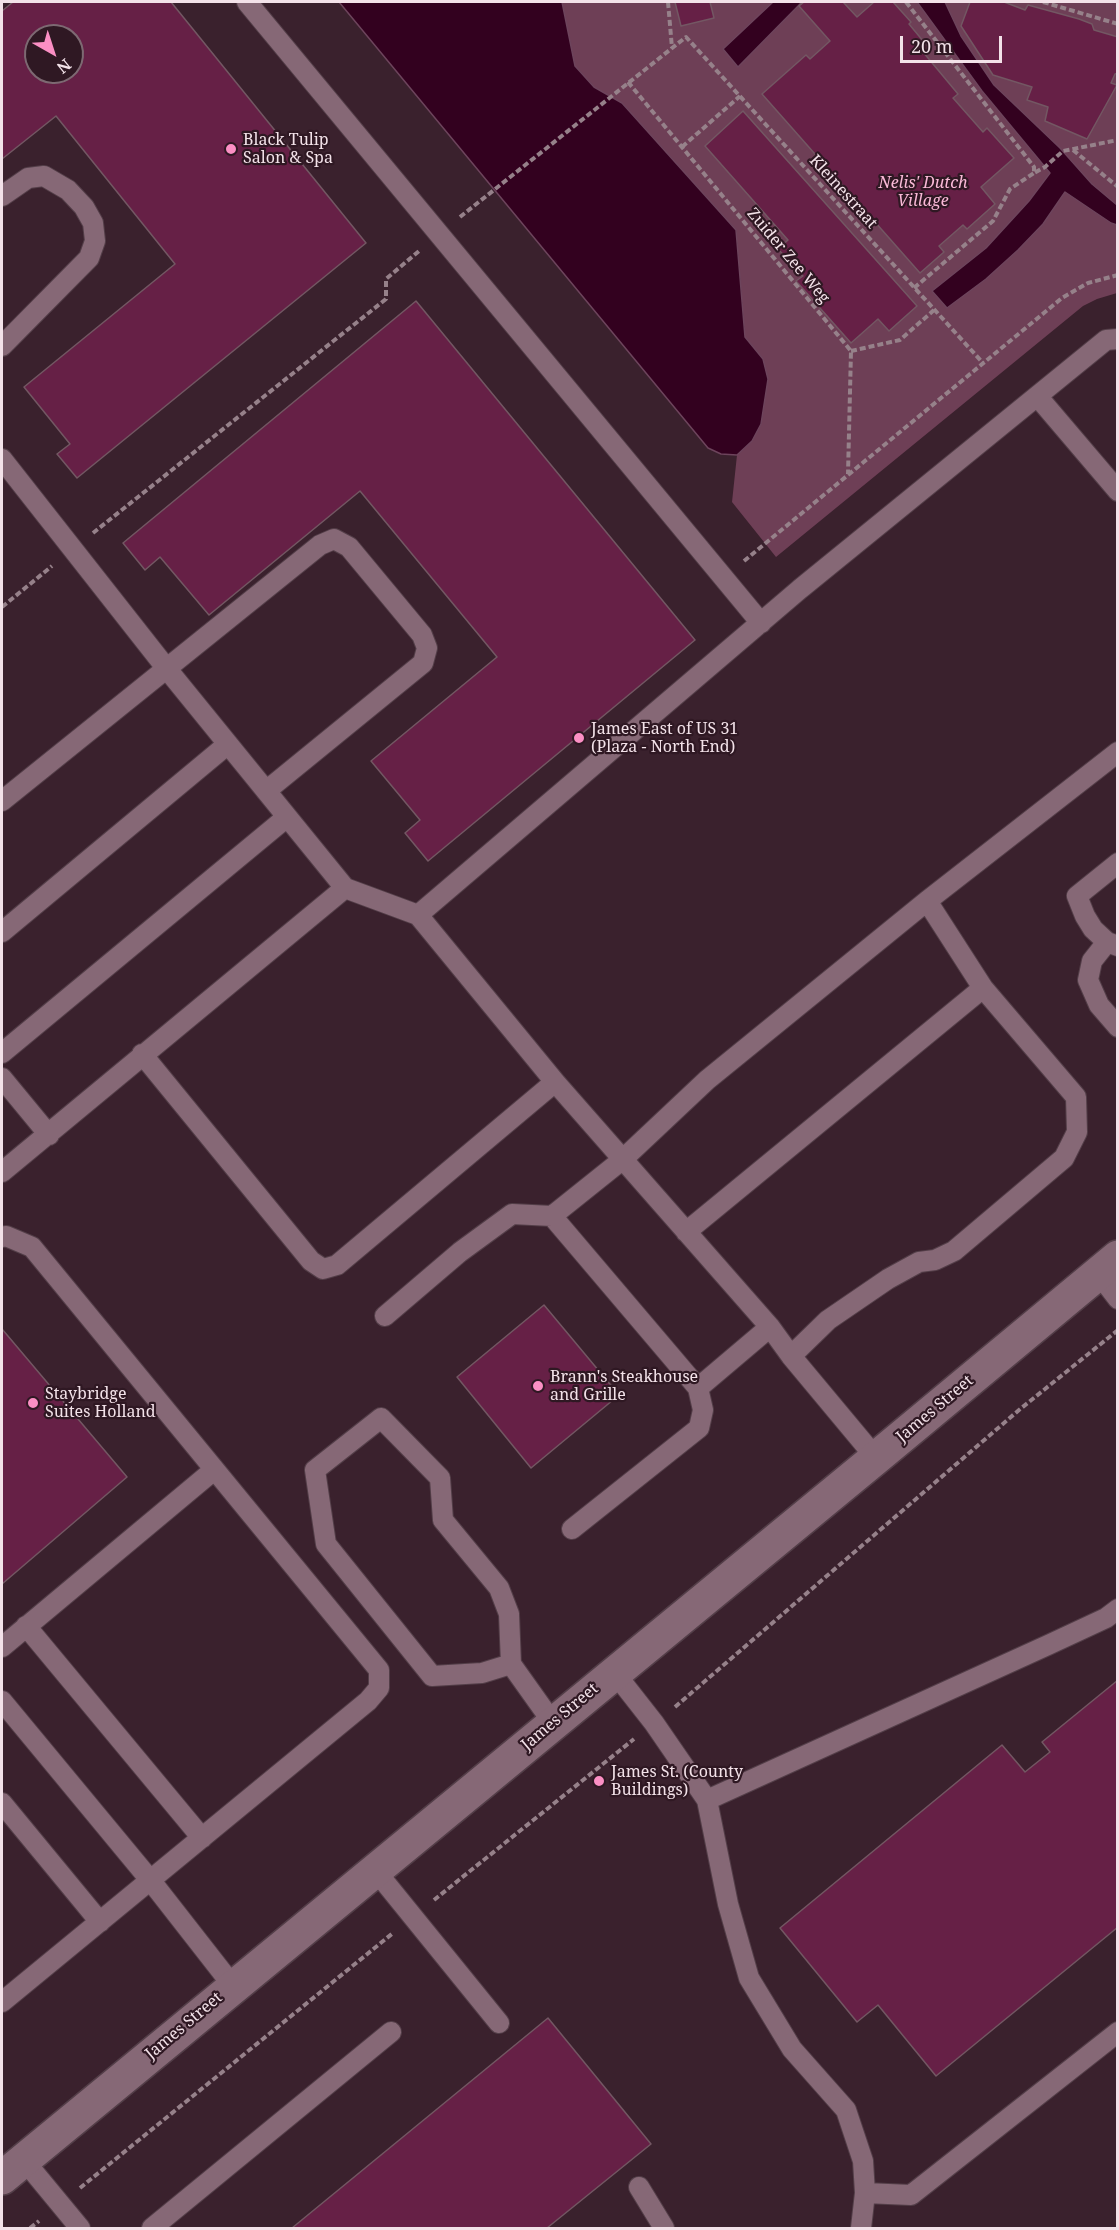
<!DOCTYPE html>
<html>
<head>
<meta charset="utf-8">
<style>
  body { margin:0 }
  #map { position:relative; width:1119px; height:2230px; overflow:hidden; background:#3a212d; font-family:"Noto Serif",serif }
  canvas { display:block }
  .frame { position:absolute; inset:0; border:3px solid #f3e2e9; pointer-events:none }
  .north { position:absolute; left:24px; top:24px; width:60px; height:60px; box-sizing:border-box; background:#2f1823; border:2px solid #7d6972; border-radius:50%; rotate:141deg; font-size:16px; font-weight:700; line-height:24px; text-align:center; color:#f3e2e9 }
  .north::after { content:''; display:block; margin:auto; width:21px; height:27px; background:#fb8fc4; clip-path:polygon(50% 0,100% 100%,50% 72%,0 100%) }
  .scale { position:absolute; left:900px; top:36px; width:102px; height:27px; box-sizing:border-box; border:3px solid #f3e2e9; border-top:0; padding-left:8px; font-size:18px; line-height:21px; white-space:nowrap; color:#f3e2e9; -webkit-text-stroke:4px #2f1823; paint-order:stroke }
</style>
</head>
<body>
<div id="map">
<canvas width="1119" height="2230"></canvas>
<div class="frame"></div>
<div class="north">N</div>
<div class="scale">20 m</div>
</div>
<script>
const ctx = document.querySelector('canvas').getContext('2d');
ctx.lineJoin = 'round';
function fillPath(path, color) {
  ctx.fillStyle = color;
  ctx.fill(path, 'evenodd');
}
function shape(rows) {
  const path = new Path2D();
  for (const r of rows) {
    path.moveTo(r[0], r[1]);
    for (let i = 2; i < r.length; i += 2) path.lineTo(r[i], r[i + 1]);
  }
  return path;
}
function stroke(path, color, width, dash) {
  ctx.strokeStyle = color;
  ctx.lineWidth = width;
  ctx.lineCap = dash ? 'butt' : 'round';
  ctx.setLineDash(dash || []);
  ctx.stroke(path);
}
function drawText(font, color, halo, rows, align = 'center') {
  ctx.font = font + ' "Noto Serif",serif';
  ctx.lineWidth = 4.5;
  ctx.setLineDash([]);
  ctx.textBaseline = 'middle';
  ctx.strokeStyle = halo;
  ctx.fillStyle = color;
  for (const [text, x, y, turn = 0] of rows) {
    ctx.save();
    ctx.translate(x, y);
    ctx.rotate((+turn || 0) * Math.PI / 180);
    ctx.textAlign = isNaN(turn) ? turn : align;
    if (halo) ctx.strokeText(text, 0, 0);
    ctx.fillText(text, 0, 0);
    ctx.restore();
  }
}
fillPath(shape([
  [562,2,1117,2,1117,293,1097,299,1083,306,776,557,732,502,737,455,752,441,763,359,745,337,736,230,622,103,594,87,575,66]
]), '#6e3f56');
const water = shape([
  [339,2,562,2,575,66,594,87,622,103,736,230,745,337,763,359,768,379,761,424,752,441,737,455,721,454,708,448,339,2],
  [773,2,802,2,738,67,723,49,773,2],
  [917,2,945,2,961,36,994,85,1060,148,1092,184,1117,205,1117,225,1111,223,1065,192,1043,224,1018,250,986,279,947,308,932,291,986,248,1029,201,1050,173,982,91,917,2]
]);
fillPath(water, '#33011f');
stroke(water, '#6d445c', 1.5);
const building = shape([
  [13,2,171,2,366,243,77,478,57,454,70,444,24,387,175,264,56,116,2,159,2,11,13,2],
  [36,36,72,36,72,72,36,72,36,36],
  [675,2,710,2,714,18,681,26,675,2],
  [804,2,843,2,857,17,874,2,893,2,911,22,909,24,928,47,923,52,958,94,953,98,983,132,987,128,1014,158,981,187,995,204,967,229,963,225,939,246,944,252,920,273,762,94,806,55,810,59,830,41,799,6,804,2],
  [970,2,1004,2,1025,10,1028,5,1079,19,1092,24,1094,30,1118,37,1118,73,1115,74,1111,83,1117,85,1087,139,1045,121,1048,107,1027,100,1032,87,993,75,961,26,970,2],
  [743,111,917,306,889,331,878,319,851,343,796,281,803,276,778,249,788,240,705,146,743,111],
  [416,301,695,640,428,861,405,833,420,820,371,761,497,657,360,491,209,615,160,557,145,570,123,543,416,301],
  [544,1305,619,1395,531,1468,457,1377,544,1305],
  [2,1329,127,1477,2,1584,2,1329],
  [1118,1680,1118,1927,936,2076,878,2005,857,2022,780,1928,1002,1745,1025,1772,1050,1752,1042,1742,1118,1680],
  [548,2018,651,2144,547,2228,292,2228,548,2018]
]);
fillPath(building, '#662046');
stroke(building, '#735763', 1.5);
const service = shape([
  [247,2,761,623],
  [2,196,28,178,44,176,68,190,84,207,93,223,95,241,89,258,2,346],
  [1038,397,1118,491],
  [2,459,167,669,345,888],
  [2,801,320,545,334,539,349,547,422,635,427,648,423,663,266,791],
  [1118,863,1077,896,1085,916,1093,929,1107,942,1118,946],
  [2,932,228,744],
  [1107,942,1092,961,1088,980,1099,1005,1118,1027],
  [2,1053,287,817],
  [142,1054,311,1261,323,1269,337,1265,555,1082],
  [2,1078,49,1135],
  [2,1172,345,888,418,915],
  [686,1232,983,988],
  [2,1237,6,1236,32,1247,379,1670,379,1688,368,1701,2,2002],
  [1098,1273,1118,1299],
  [385,1316,460,1252,512,1214,552,1216],
  [791,1356,828,1320,888,1279,919,1262,935,1260,954,1251,1064,1158,1077,1132,1076,1097,983,988,927,901],
  [698,1388,552,1216,622,1160,707,1080,927,901,1118,752],
  [876,1458,791,1356,770,1327,555,1082,418,915,800,589,1106,340,1118,339],
  [572,1529,699,1428,703,1410,698,1388,770,1327],
  [26,1626,202,1838],
  [2,1647,214,1470],
  [511,1664,482,1673,432,1676,326,1544,315,1470,381,1418,440,1478,443,1520,499,1588,509,1614,511,1664,553,1723],
  [614,1672,654,1723,707,1800,728,1904,749,1978,792,2049,846,2110,863,2161,865,2193,861,2228],
  [2,1701,151,1881,233,1986],
  [707,1800,1048,1645,1106,1618,1118,1609],
  [2,1803,100,1922],
  [375,1870,499,2023],
  [23,2159,80,2228],
  [639,2187,664,2228],
  [865,2193,911,2195,1118,2032],
  [152,2228,391,2032]
]);
const tertiary = shape([
  [2,2178,876,1458,1118,1257]
]);
stroke(service, '#533e48', 22);
stroke(tertiary, '#533e48', 36);
stroke(shape([
  [668,2,672,48],
  [906,2,1034,167,1034,173,1045,167,1063,151,1118,140],
  [1043,2,1118,24],
  [628,82,851,351,848,474],
  [682,147,740,96],
  [1073,150,1118,187],
  [460,217,686,37,983,363],
  [914,288,993,221,1010,189,1034,173],
  [851,351,900,340,934,310],
  [93,533,386,299,386,279,419,251],
  [744,561,1062,298,1088,283,1118,275],
  [2,607,52,566],
  [675,1707,1019,1410,1118,1330],
  [434,1900,634,1739],
  [80,2188,393,1933],
  [30,2228,39,2221]
]), '#96818a', 4, [6, 3]);
stroke(service, '#866876', 20);
stroke(tertiary, '#866876', 33);
for (const [x, y, r, color] of [
  [231,149,6,"#fb8fc4"],
  [579,738,6,"#fb8fc4"],
  [538,1386,6,"#fb8fc4"],
  [33,1403,6,"#fb8fc4"],
  [599,1781,6,"#fb8fc4"]
]) {
  const dot = new Path2D();
  dot.arc(x, y, r, 0, 2 * Math.PI);
  ctx.fillStyle = color;
  ctx.fill(dot);
  stroke(dot, '#2f1823', 2);
}
drawText('16px', '#f3e2e9', '#2f1823', [
  ["Black Tulip",243,140],
  ["Salon & Spa",243,158],
  ["James East of US 31",591,729],
  ["(Plaza - North End)",591,747],
  ["Brann's Steakhouse",550,1377],
  ["and Grille",550,1395],
  ["Staybridge",45,1394],
  ["Suites Holland",45,1412],
  ["James St. (County",611,1772],
  ["Buildings)",611,1790]
], 'left');
drawText('italic 16px', '#fab9d7', '#2f1823', [
  ["Nelis' Dutch",923,183],
  ["Village",923,201]
]);
drawText('16px', '#f3e2e9', '#2f1823', [
  ["Kleinestraat",843,192,48],
  ["Zuider Zee Weg",788,256,50],
  ["James Street",935,1409,-40],
  ["James Street",560,1717,-40],
  ["James Street",184,2026,-40]
]);
</script>
</body>
</html>
